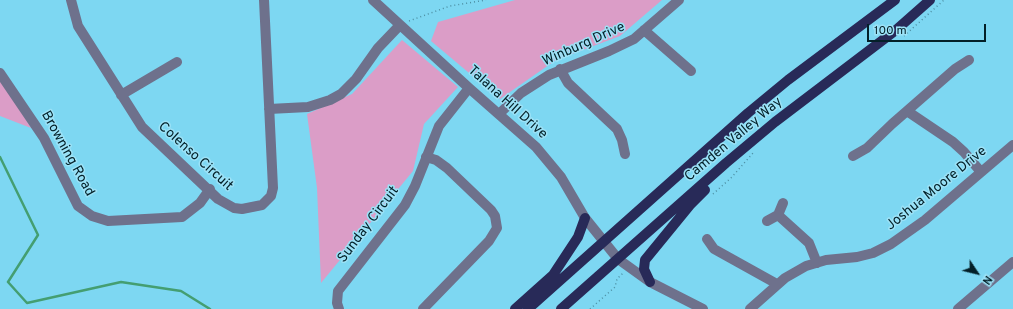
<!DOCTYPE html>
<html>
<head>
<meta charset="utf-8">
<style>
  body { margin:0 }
  #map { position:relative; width:1013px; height:309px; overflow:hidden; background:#7dd7f2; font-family:Overpass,sans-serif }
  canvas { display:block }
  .north { position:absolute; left:957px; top:253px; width:40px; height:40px; -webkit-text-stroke:3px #9ce2f7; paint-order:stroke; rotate:125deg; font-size:11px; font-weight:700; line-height:16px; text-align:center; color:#032028 }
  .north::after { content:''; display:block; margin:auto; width:14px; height:18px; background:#032028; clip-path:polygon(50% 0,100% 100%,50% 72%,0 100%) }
  .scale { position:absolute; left:867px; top:24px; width:119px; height:18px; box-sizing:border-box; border:2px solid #032028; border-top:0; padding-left:5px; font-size:12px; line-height:14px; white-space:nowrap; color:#032028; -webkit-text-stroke:3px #9ce2f7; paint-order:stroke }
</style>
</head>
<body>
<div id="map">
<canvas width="1013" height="309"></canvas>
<div class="north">N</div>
<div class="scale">100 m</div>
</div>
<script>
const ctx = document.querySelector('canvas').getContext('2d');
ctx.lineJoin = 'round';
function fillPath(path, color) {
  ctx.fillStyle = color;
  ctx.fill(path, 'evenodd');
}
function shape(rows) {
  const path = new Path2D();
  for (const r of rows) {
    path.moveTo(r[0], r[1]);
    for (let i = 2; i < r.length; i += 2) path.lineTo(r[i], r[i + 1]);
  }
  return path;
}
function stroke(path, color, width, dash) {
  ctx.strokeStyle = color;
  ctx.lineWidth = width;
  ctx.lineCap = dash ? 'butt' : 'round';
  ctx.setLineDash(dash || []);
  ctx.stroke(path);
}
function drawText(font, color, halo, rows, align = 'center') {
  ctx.font = font + ' Overpass,sans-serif';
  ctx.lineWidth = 3;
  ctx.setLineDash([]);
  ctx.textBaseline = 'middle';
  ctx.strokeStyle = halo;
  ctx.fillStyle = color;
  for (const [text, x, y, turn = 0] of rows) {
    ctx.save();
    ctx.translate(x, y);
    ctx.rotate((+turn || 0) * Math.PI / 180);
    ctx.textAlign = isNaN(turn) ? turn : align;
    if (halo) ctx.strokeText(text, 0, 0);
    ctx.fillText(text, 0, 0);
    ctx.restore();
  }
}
fillPath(shape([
  [515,0,662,0,620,36,556,60,500,99,431,41,438,22],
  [402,40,458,87,424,124,413,171,321,283,317,188,307,114,352,94],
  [0,77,31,128,0,116]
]), '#db9dc7');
stroke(shape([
  [0,157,38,235,8,282,27,303,121,282,181,291,210,309]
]), '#449e71', 2.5);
stroke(shape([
  [409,21,450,6,486,0],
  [904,36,944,0],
  [713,194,732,177,754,152],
  [590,309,615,287,617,279,623,273]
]), '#4d8fa3', 1.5, [1, 3]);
stroke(shape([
  [71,0,78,26,142,127,218,199,234,208,242,209,262,205,271,196,273,188,264,0],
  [373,0,469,88,536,147,561,177,585,218,618,259,650,282,703,309],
  [644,30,691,71],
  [560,69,568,83,617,129,622,140,625,154],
  [0,73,44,138,78,206,92,216,108,221,182,217,200,203,210,189],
  [121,95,177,62],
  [269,109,308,107,330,100,341,94,356,79,378,48,400,25],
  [907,111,953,142,964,152,981,172],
  [499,114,521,93,549,75,609,51,634,39,679,0],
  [853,156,867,148,892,124,955,69,969,60],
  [778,215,809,243,817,263],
  [767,221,778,215,783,203],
  [707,239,714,249,777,284],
  [339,309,337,303,338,291,405,205,415,186,439,126,469,88],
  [423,309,489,241,497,228,495,216,491,210,447,168,436,160,426,157],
  [750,309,785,278,806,266,826,260,857,257,873,253,891,244,925,220,1013,145],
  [958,309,1013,262]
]), '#6e718c', 10);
stroke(shape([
  [650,282,644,269,645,260,690,205,705,190],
  [515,309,553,275,578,237,585,218],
  [528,309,748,113,788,80,895,0],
  [561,309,726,163,775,122,896,30,930,0]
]), '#282a58', 10);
drawText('14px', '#032028', '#9ce2f7', [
  ["Winburg Drive",584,45,-24],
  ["Talana Hill Drive",507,103,42],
  ["Camden Valley Way",734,140,-40],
  ["Browning Road",67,154,61],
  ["Colenso Circuit",195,157,42],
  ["Joshua Moore Drive",937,189,-39],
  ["Sunday Circuit",369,225,-53]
]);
</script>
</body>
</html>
